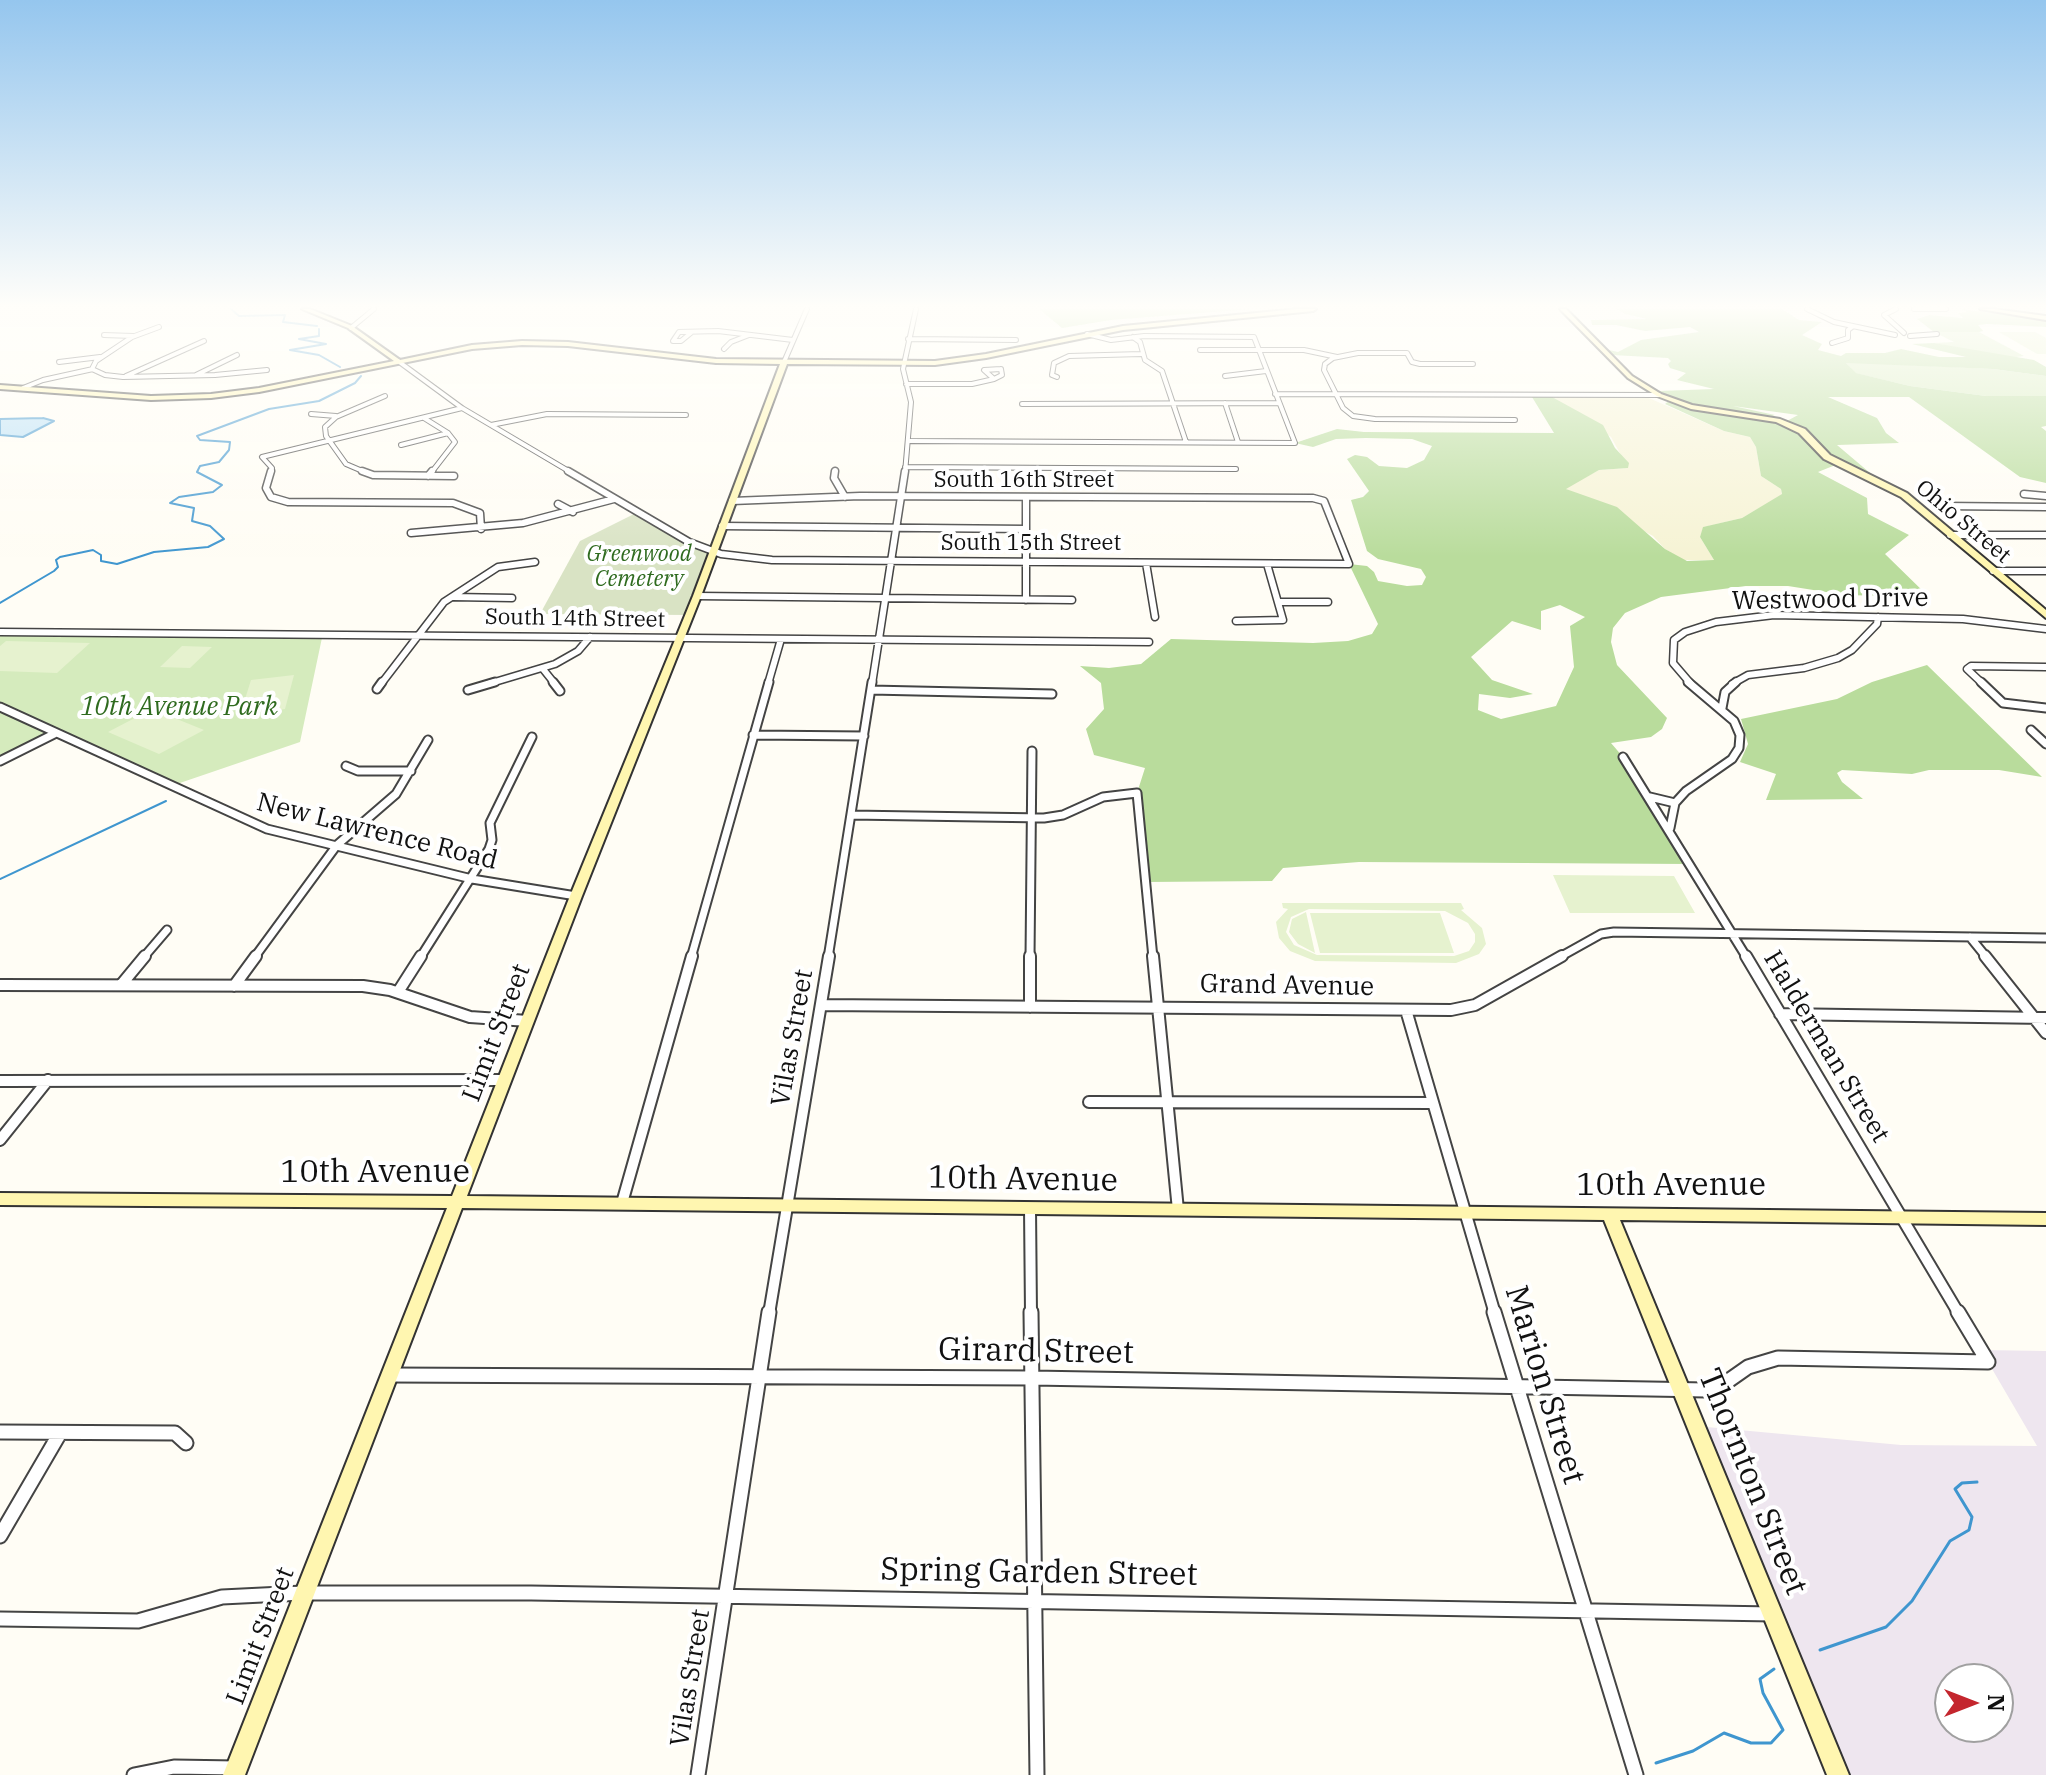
<!DOCTYPE html>
<html>
<head>
<meta charset="utf-8">
<style>
  body { margin:0 }
  #map { position:relative; width:2046px; height:1775px; overflow:hidden; background:#fffdf5; font-family:"IBM Plex Serif",serif }
  canvas { display:block }
  .north { position:absolute; left:1934px; top:1663px; width:80px; height:80px; box-sizing:border-box; background:#fff; border:2px solid #a0a0a0; border-radius:50%; rotate:90deg; font-size:22px; font-weight:700; line-height:32px; text-align:center; color:#111 }
  .north::after { content:''; display:block; margin:auto; width:28px; height:36px; background:#c4262e; clip-path:polygon(50% 0,100% 100%,50% 72%,0 100%) }
</style>
</head>
<body>
<div id="map">
<canvas width="2046" height="1775"></canvas>
<div class="north">N</div>
</div>
<script>
const ctx = document.querySelector('canvas').getContext('2d');
ctx.lineJoin = 'round';
function fillPath(path, color) {
  ctx.fillStyle = color;
  ctx.fill(path, 'evenodd');
}
function shape(rows) {
  const path = new Path2D();
  for (const r of rows) {
    path.moveTo(r[0], r[1]);
    for (let i = 2; i < r.length; i += 2) path.lineTo(r[i], r[i + 1]);
  }
  return path;
}
function stroke(path, color, width, dash) {
  ctx.strokeStyle = color;
  ctx.lineWidth = width;
  ctx.lineCap = dash ? 'butt' : 'round';
  ctx.setLineDash(dash || []);
  ctx.stroke(path);
}
function drawText(font, color, halo, rows, align = 'center') {
  ctx.font = font + ' "IBM Plex Serif",serif';
  ctx.lineWidth = 8;
  ctx.setLineDash([]);
  ctx.textBaseline = 'middle';
  ctx.strokeStyle = halo;
  ctx.fillStyle = color;
  for (const [text, x, y, turn = 0] of rows) {
    ctx.save();
    ctx.translate(x, y);
    ctx.rotate((+turn || 0) * Math.PI / 180);
    ctx.textAlign = isNaN(turn) ? turn : align;
    if (halo) ctx.strokeText(text, 0, 0);
    ctx.fillText(text, 0, 0);
    ctx.restore();
  }
}
fillPath(shape([
  [1981,1350,2046,1351,2046,1775,1838,1775,1696,1426,1901,1445,2037,1446],
  [1950,1679,1998,1679,1998,1727,1950,1727]
]), '#eee6ef');
fillPath(shape([
  [1552,397,1649,398,1724,431,1750,437,1756,447,1761,476,1781,489,1782,495,1742,518,1704,527,1700,537,1714,560,1682,560,1665,549,1653,536,1564,488,1599,470,1628,468,1611,437]
]), '#f6f3d4');
fillPath(shape([
  [1934,332,1979,332,2024,356,2009,358,1934,343,1954,342],
  [1845,362,1993,369,2046,376,2046,396,1986,396,1910,386,1855,373],
  [323,633,300,742,174,785,56,733,0,761,0,635]
]), '#d5ebbd');
fillPath(shape([
  [1039,309,1252,309,1111,320,1062,328],
  [1617,309,1782,309,1799,320,1822,322,1802,335,1822,344,1818,350,1841,356,1846,353,1885,353,1901,349,1939,357,1966,357,1912,344,1934,343,2034,360,2046,367,2046,376,1993,369,1846,363,1856,373,1910,386,1986,396,2046,396,2046,426,2041,427,2046,431,2046,483,2020,477,1909,397,1828,397,1877,418,1886,433,1899,443,1837,445,1876,478,1837,461,1812,435,1787,421,1798,415,1733,406,1775,415,1772,416,1702,407,1674,400,1659,391,1714,389,1677,380,1686,373,1670,368,1668,364,1671,361,1668,358,1612,355,1586,328,1609,350,1618,352,1641,340,1699,332,1690,327,1645,331,1616,325,1592,325,1591,320,1647,319,1625,314],
  [1961,309,2046,320,2046,327,1987,324,1978,325,1983,331,1979,332,1934,332,1917,319,1929,315,1963,318,1958,313,1967,312],
  [1532,397,1552,397,1603,425,1615,448,1629,463,1628,468,1599,470,1566,489,1617,507,1665,549,1687,561,1714,560,1700,537,1703,527,1742,518,1782,494,1781,489,1761,476,1756,447,1750,437,1724,431,1665,404,1670,400,1787,423,1838,464,1818,472,1867,498,1868,514,1909,535,1885,554,1929,597,1845,595,1788,586,1746,586,1661,597,1625,613,1613,628,1611,642,1617,665,1667,718,1662,729,1651,737,1611,743,1623,757,1690,864,1359,862,1283,868,1272,881,1146,882,1137,793,1145,768,1094,755,1086,729,1104,709,1101,683,1080,666,1109,668,1141,664,1171,639,1313,643,1348,641,1372,634,1378,624,1349,564,1367,566,1374,572,1378,581,1407,586,1422,585,1426,577,1421,569,1378,559,1367,551,1351,500,1363,497,1369,491,1347,459,1355,455,1367,457,1379,466,1407,468,1424,460,1432,446,1412,439,1366,438,1336,439,1313,447,1295,443,1337,429,1364,432,1554,433],
  [1560,605,1585,617,1570,626,1574,667,1556,706,1501,719,1478,710,1479,694,1510,698,1533,694,1492,680,1471,657,1512,621,1541,630,1541,611],
  [1927,665,2042,777,1999,770,1929,770,1912,774,1842,770,1837,773,1842,782,1863,799,1766,800,1776,774,1740,762,1748,744,1741,719,1837,699,1872,682]
]), '#b9dc9c');
fillPath(shape([
  [638,512,713,552,689,615,540,614,580,541]
]), '#d9e3c4');
fillPath(shape([
  [1999,332,2035,332,2046,338,2046,354,2037,354],
  [6,641,90,643,57,673,0,671,0,646],
  [182,646,212,647,190,668,160,667],
  [294,675,285,709,240,715,251,680],
  [152,709,204,730,159,754,108,732],
  [1553,875,1674,876,1695,913,1570,913],
  [1282,903,1461,903,1464,909,1461,910,1482,928,1486,944,1479,954,1456,963,1315,961,1290,951,1279,938,1276,922,1288,909,1283,908],
  [1309,909,1445,911,1468,923,1475,934,1475,942,1469,951,1454,956,1317,955,1294,945,1286,932,1291,917],
  [1306,912,1315,953,1298,944,1289,932,1292,919],
  [1310,913,1440,913,1454,953,1320,953]
]), '#e6f2cf');
const water = shape([
  [43,418,54,421,23,437,0,435,0,419,43,418]
]);
fillPath(water, '#b9e0f7');
stroke(water, '#3f96cf', 2);
stroke(shape([
  [231,309,239,316,285,315,283,322,317,326],
  [319,329,319,336,299,339,326,344,290,350,319,355,340,367],
  [0,603,54,571,58,567,56,560,60,557,93,550,101,555,101,561,117,564,154,552,208,547,224,539,210,526,192,521,194,508,170,503,179,497,213,492,222,485,197,472,200,466,219,462,229,450,230,442,200,440,197,436,269,409,319,401,355,383,361,376],
  [0,879,166,801]
]), '#3f96cf', 2);
stroke(shape([
  [1820,1650,1886,1627,1912,1601,1950,1541,1969,1530,1972,1517,1955,1489,1962,1483,1977,1482],
  [1656,1763,1693,1751,1724,1733,1751,1743,1771,1743,1783,1730,1763,1693,1760,1679,1774,1669]
]), '#3f96cf', 3);
const streetFar4 = shape([
  [1807,309,1834,322,1895,335],
  [1896,309,1884,315,1904,333],
  [1914,309,1946,309],
  [159,327,132,337,96,361,92,369,105,375,123,377,215,375,267,370],
  [351,328,374,309],
  [692,332,681,341,673,341,679,332,718,331,793,340],
  [104,335,133,336],
  [1910,336,1937,334],
  [1133,337,1140,342,1145,360,1162,371,1186,442],
  [908,339,1016,340],
  [1832,343,1848,338,1848,330,1852,327],
  [724,349,731,342,749,335],
  [1200,350,1304,350,1337,357],
  [398,361,462,408,572,473],
  [59,362,100,357],
  [784,362,807,309],
  [1473,364,1420,364,1412,362,1407,353,1358,353,1333,358,1325,364,1324,370,1343,408,1353,416,1375,419,1515,420],
  [1001,369,1002,375,994,379,984,370,1001,369],
  [196,375,237,355],
  [126,376,204,341],
  [1225,376,1266,371],
  [1057,377,1052,375,1054,363,1069,356,1141,354],
  [906,384,972,384,994,379],
  [23,388,43,380,93,369],
  [1275,394,1659,395],
  [1225,403,1238,442],
  [1022,404,1279,403],
  [311,414,336,416],
  [424,418,448,433,455,442,431,473],
  [491,425,547,414,686,415,665,415],
  [910,441,1295,443,1254,337,1144,336,1111,340,1087,334],
  [401,445,448,433],
  [905,467,1236,469],
  [271,473,272,468,262,457,462,408],
  [367,473,346,464,326,436,325,427,336,417,385,396],
  [905,473,911,402,903,369,916,309]
]);
const streetFar3 = shape([
  [271,471,266,488,271,497,288,502,453,503,480,513,481,529],
  [362,471,373,475,454,476],
  [568,471,689,542,721,554,772,560,1349,564,1324,501,1313,498,860,496,732,501],
  [835,471,834,478,845,497],
  [428,476,432,471],
  [2024,494,2046,496],
  [1026,497,1026,600],
  [558,504,573,512],
  [1942,506,2046,507],
  [722,526,1026,529],
  [411,533,523,523,614,499],
  [1950,535,2046,535],
  [1146,563,1155,617],
  [1993,571,2046,571],
  [697,596,1072,600],
  [453,597,512,598],
  [1279,602,1328,602],
  [1236,621,1283,620,1267,564],
  [0,632,1149,642],
  [543,669,555,684],
  [381,684,444,602,498,567,535,562],
  [488,684,555,664,578,651,590,637],
  [768,684,781,639],
  [872,684,905,471],
  [1691,684,1673,663,1674,640,1685,632,1716,622,1774,615,1963,619,2046,629],
  [1732,684,1748,675,1804,668,1838,658,1852,650,1877,624,1878,617],
  [1983,684,1967,669,1971,666,2046,667]
]);
const streetFar2 = shape([
  [553,682,560,691],
  [1981,682,2003,703,2046,708],
  [377,689,382,682],
  [468,690,495,682],
  [871,690,1052,694],
  [0,707,267,829,472,879,576,896],
  [1722,708,1725,692,1736,682],
  [2031,730,2046,744],
  [753,735,864,736],
  [1623,757,1747,958],
  [0,761,56,733],
  [346,766,358,771,411,771],
  [1650,797,1675,803],
  [851,815,1044,818,1063,815,1103,797,1137,793,1153,958],
  [1670,828,1675,803,1686,791,1732,759,1739,748,1740,735,1734,721,1688,682],
  [1970,937,1987,958],
  [143,958,167,930],
  [254,958,337,845,396,794,428,740],
  [420,958,489,849,492,840,490,823,532,737],
  [691,958,769,682],
  [828,958,872,682],
  [1030,958,1032,751],
  [1558,958,1601,934,1614,932,2046,938]
]);
const streetFar1 = shape([
  [1153,956,1178,1210],
  [1746,956,1959,1314],
  [1985,956,2046,1033],
  [0,985,363,986,390,990,470,1017,528,1021],
  [121,985,145,956],
  [234,986,256,956],
  [398,992,421,956],
  [821,1005,1451,1010,1475,1005,1562,956],
  [1030,1007,1030,956],
  [1406,1010,1495,1314],
  [1780,1014,2046,1018],
  [0,1081,505,1080],
  [1089,1102,1433,1103],
  [0,1140,48,1080],
  [622,1203,692,956],
  [1030,1208,1031,1314],
  [769,1314,829,956]
]);
const street = shape([
  [1031,1312,1037,1775],
  [1494,1312,1636,1775],
  [1958,1312,1988,1362],
  [390,1375,1033,1378,1706,1390,1728,1381,1748,1367,1778,1358,1988,1362],
  [0,1432,175,1433,186,1443],
  [0,1536,60,1433],
  [0,1619,138,1621,222,1597,303,1593,531,1593,1773,1614],
  [134,1775,174,1767,236,1768],
  [698,1775,769,1312]
]);
const secondary = shape([
  [302,309,310,309,352,326,400,360,472,345,522,341,568,342,716,359,935,361,986,354,1123,326,1297,309,1316,309,1313,311,1123,330,986,358,935,365,787,364,701,596,582,896,467,1196,2046,1213,2046,1225,1620,1220,1849,1775,1827,1775,1604,1220,462,1208,245,1775,223,1775,447,1208,0,1205,0,1193,452,1196,570,896,693,596,780,364,716,363,568,346,522,345,472,349,259,392,211,398,151,400,0,389,0,385,151,396,211,394,259,388,394,361,348,328,302,309],
  [1560,309,1566,309,1632,376,1661,394,1692,405,1780,419,1805,429,1830,455,1907,493,2046,610,2046,618,1901,497,1824,459,1799,433,1776,422,1691,409,1657,396,1628,378,1560,309],
  [1980,309,1994,309,2046,316,2046,320,1980,309]
]);
stroke(streetFar4, '#444', 6);
stroke(streetFar3, '#444', 9);
stroke(streetFar2, '#444', 11);
stroke(streetFar1, '#444', 14);
stroke(street, '#444', 17);
stroke(secondary, '#333', 4);
stroke(streetFar4, '#fff', 4);
stroke(streetFar3, '#fff', 6);
stroke(streetFar2, '#fff', 7);
stroke(streetFar1, '#fff', 10);
stroke(street, '#fff', 13);
fillPath(secondary, '#fff6b0');
const sky = ctx.createLinearGradient(0, 0, 0, 557);
sky.addColorStop(0, '#95c6ee');
sky.addColorStop(0.55, '#fffefa');
sky.addColorStop(1, '#fffefa00');
ctx.fillStyle = sky;
ctx.fillRect(0, 0, 2046, 557);
drawText('22px', '#111', '#fff', [
  ["South 16th Street",1024,481],
  ["Ohio Street",1963,522,40],
  ["South 15th Street",1031,544],
  ["South 14th Street",575,619,1]
]);
drawText('italic 22px', '#2f6b1f', '#fff', [
  ["Greenwood",639,555],
  ["Cemetery",639,580]
]);
drawText('26px', '#111', '#fff', [
  ["Westwood Drive",1830,600,-1],
  ["New Lawrence Road",377,832,14],
  ["Grand Avenue",1287,986,1],
  ["Limit Street",497,1033,-69],
  ["Vilas Street",793,1038,-80],
  ["Halderman Street",1826,1047,59],
  ["Limit Street",261,1636,-69],
  ["Vilas Street",691,1678,-81]
]);
drawText('italic 26px', '#2f6b1f', '#fff', [
  ["10th Avenue Park",179,707]
]);
drawText('32px', '#111', '#fff', [
  ["10th Avenue",375,1173],
  ["10th Avenue",1023,1180,1],
  ["10th Avenue",1671,1186],
  ["Girard Street",1036,1352,1],
  ["Marion Street",1544,1385,73],
  ["Thornton Street",1752,1482,68],
  ["Spring Garden Street",1039,1573,1]
]);
</script>
</body>
</html>
